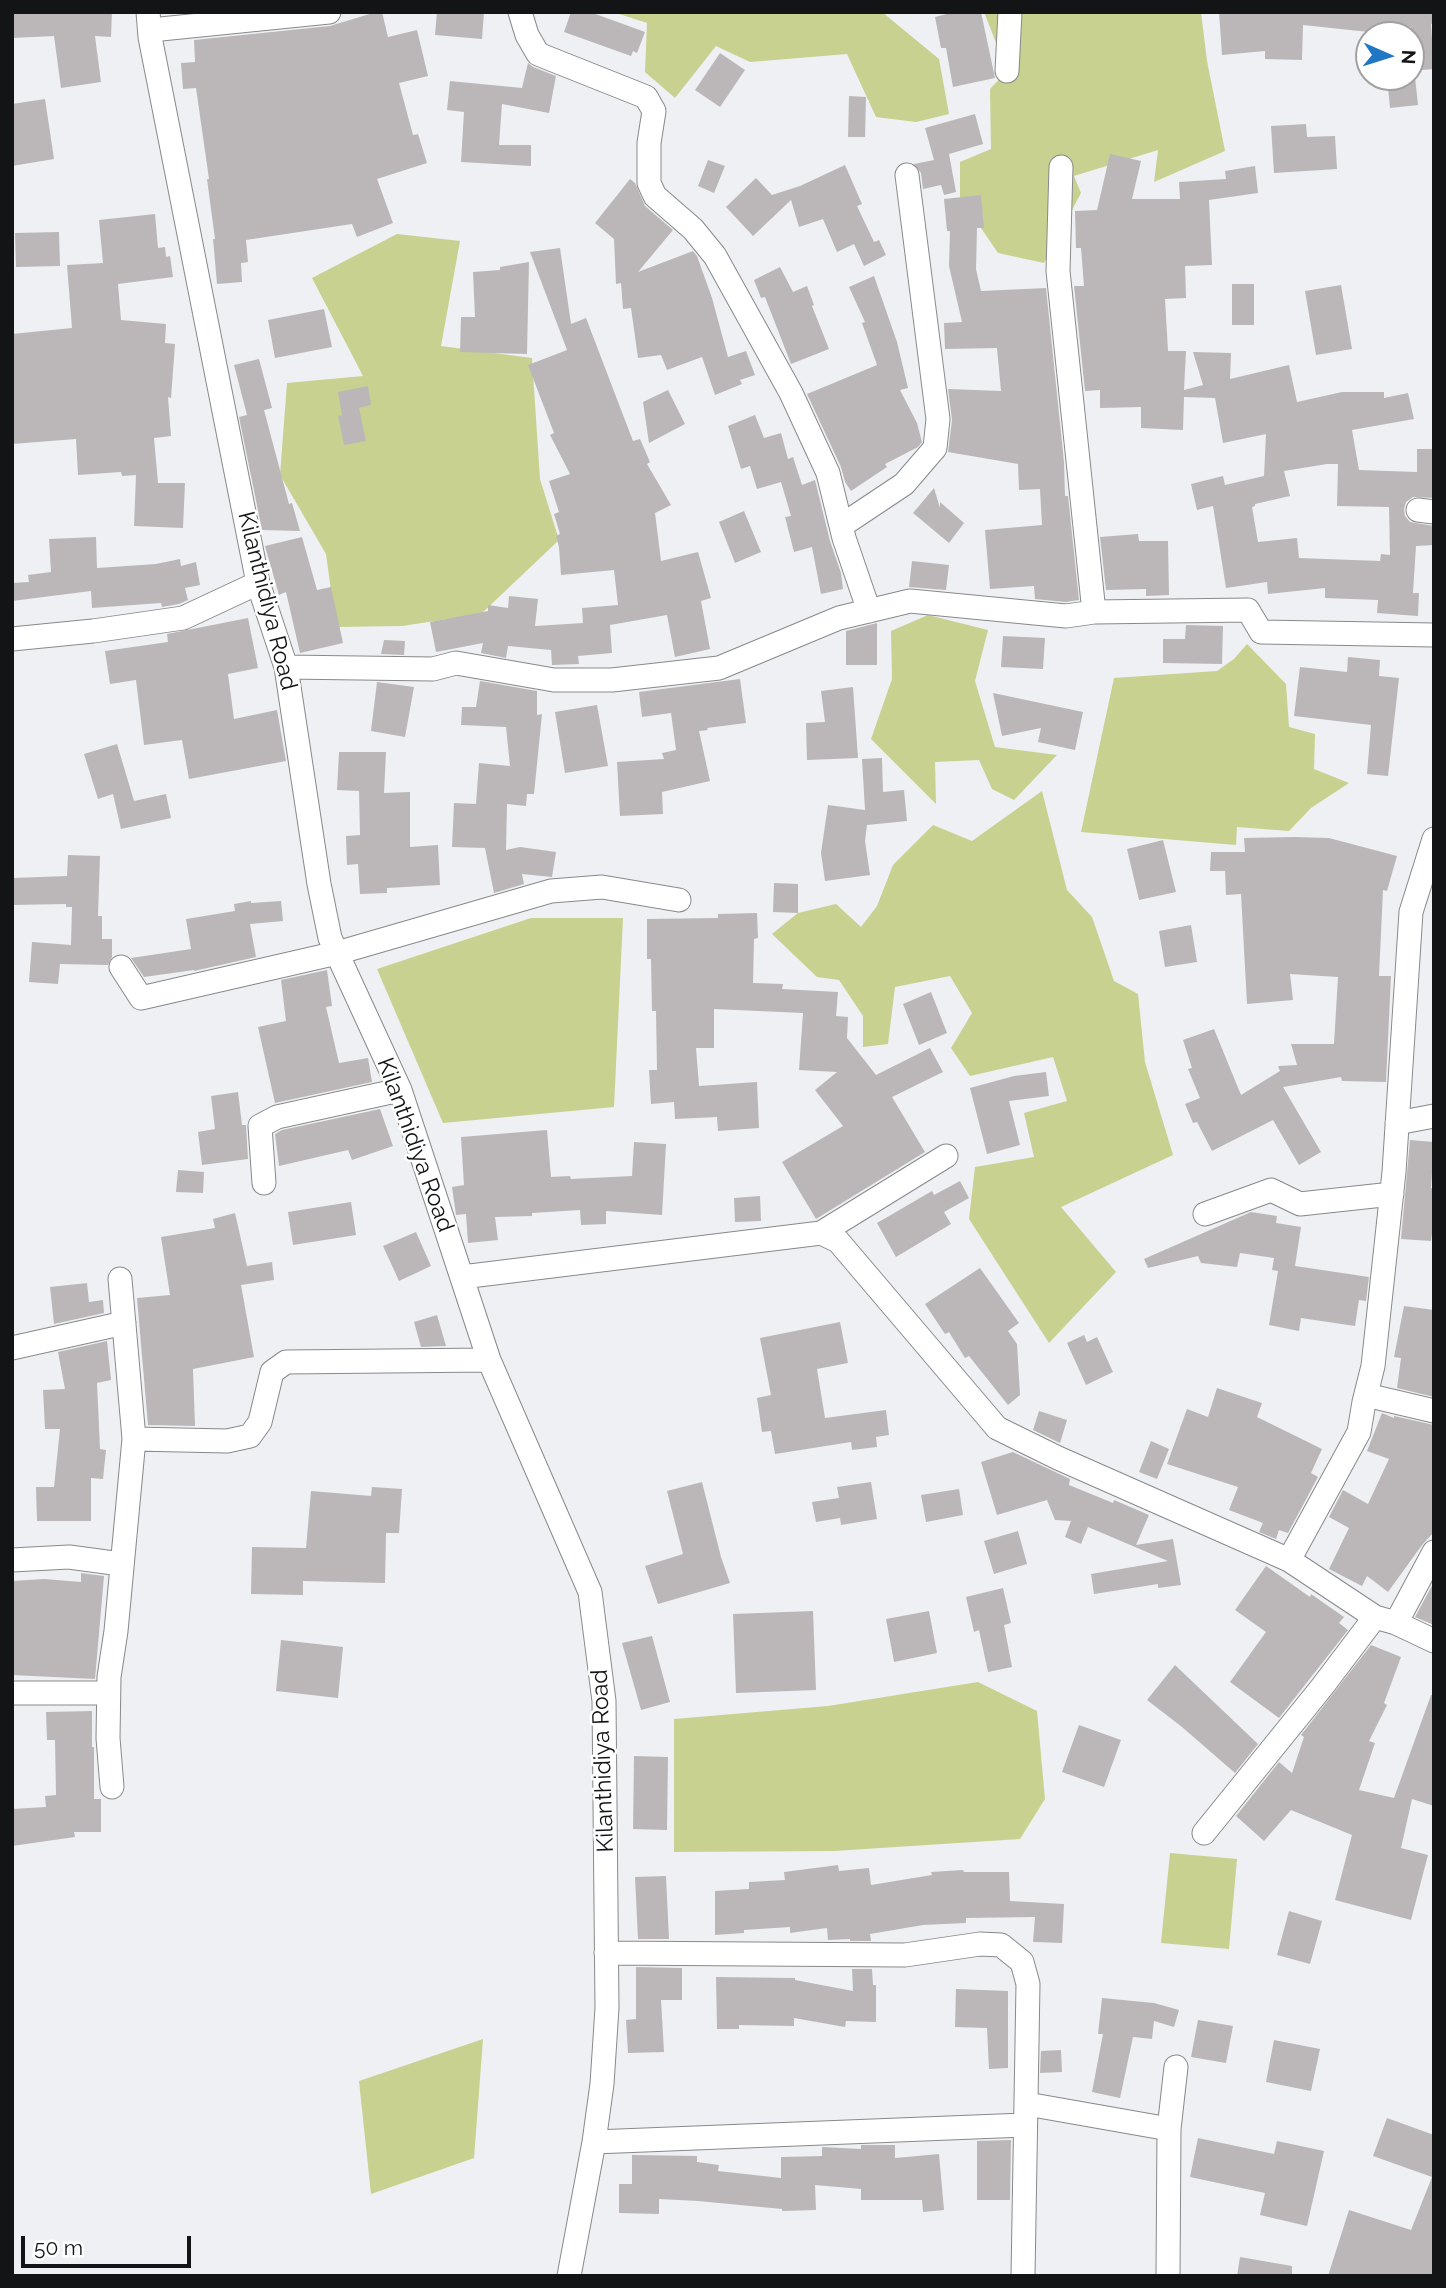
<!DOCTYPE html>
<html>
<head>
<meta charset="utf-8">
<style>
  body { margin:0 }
  #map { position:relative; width:1446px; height:2288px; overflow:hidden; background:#eef0f3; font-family:Raleway,sans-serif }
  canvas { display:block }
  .frame { position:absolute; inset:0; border:14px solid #131415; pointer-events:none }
  .north { position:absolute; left:1355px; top:21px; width:70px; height:70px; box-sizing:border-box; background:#fff; border:2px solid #a1a1a1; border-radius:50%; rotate:93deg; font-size:19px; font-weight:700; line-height:28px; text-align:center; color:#131415 }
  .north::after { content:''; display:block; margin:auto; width:24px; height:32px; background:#2077c5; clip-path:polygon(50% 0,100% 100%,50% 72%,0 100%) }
  .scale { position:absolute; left:21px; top:2236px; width:170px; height:32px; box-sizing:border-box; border:4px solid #131415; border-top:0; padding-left:9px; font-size:21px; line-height:24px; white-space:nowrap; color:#131415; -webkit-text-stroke:5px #fff; paint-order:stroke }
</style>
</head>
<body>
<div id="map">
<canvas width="1446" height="2288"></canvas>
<div class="frame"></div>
<div class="north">N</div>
<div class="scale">50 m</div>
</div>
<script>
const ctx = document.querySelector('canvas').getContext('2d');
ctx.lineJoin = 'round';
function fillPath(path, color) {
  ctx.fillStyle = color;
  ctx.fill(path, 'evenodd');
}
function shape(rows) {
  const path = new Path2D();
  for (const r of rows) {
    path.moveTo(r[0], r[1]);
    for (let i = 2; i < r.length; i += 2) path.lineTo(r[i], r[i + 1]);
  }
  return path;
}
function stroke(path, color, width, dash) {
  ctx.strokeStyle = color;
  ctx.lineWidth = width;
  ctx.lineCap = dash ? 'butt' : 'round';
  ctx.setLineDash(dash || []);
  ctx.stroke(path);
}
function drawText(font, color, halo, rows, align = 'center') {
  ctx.font = font + ' Raleway,sans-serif';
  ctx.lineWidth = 5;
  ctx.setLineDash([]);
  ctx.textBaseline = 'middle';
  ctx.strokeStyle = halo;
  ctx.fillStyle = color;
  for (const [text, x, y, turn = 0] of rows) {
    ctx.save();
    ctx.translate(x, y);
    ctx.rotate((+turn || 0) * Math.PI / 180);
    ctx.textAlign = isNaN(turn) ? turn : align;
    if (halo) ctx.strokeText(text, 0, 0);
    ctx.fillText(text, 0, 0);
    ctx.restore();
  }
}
fillPath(shape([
  [613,12,882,12,939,59,949,114,916,122,876,117,847,54,750,62,716,46,675,98,645,72,647,23],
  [984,12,1201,12,1207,61,1225,151,1154,182,1158,150,1074,176,1081,193,1044,263,998,253,960,197,960,162,991,149,990,89,1007,71],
  [397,234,460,241,441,346,532,358,540,479,559,540,481,614,402,626,336,627,326,554,280,475,287,383,363,376,312,278],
  [928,615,988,630,975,681,995,747,1057,755,1014,800,992,789,979,760,935,762,936,804,871,739,892,679,891,631],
  [1247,644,1286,684,1289,727,1315,734,1314,769,1349,783,1311,808,1289,831,1237,827,1236,845,1081,832,1114,678,1217,671,1234,659],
  [1042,791,1067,890,1092,917,1114,981,1138,994,1145,1062,1173,1155,1061,1207,1116,1272,1049,1343,969,1219,975,1167,1034,1157,1024,1113,1067,1101,1053,1057,970,1076,951,1048,972,1013,950,976,895,987,888,1044,863,1047,863,1016,839,980,817,977,772,934,798,913,836,904,861,927,877,906,893,865,933,825,972,841],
  [531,918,623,918,614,1107,443,1123,377,969],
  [978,1682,1037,1711,1045,1799,1020,1839,834,1851,674,1852,674,1719,828,1706],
  [1170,1853,1237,1859,1229,1949,1161,1943],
  [483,2039,474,2158,371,2194,359,2081]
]), '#c8d18f');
fillPath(shape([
  [12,12,112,12,111,37,95,36,101,82,61,88,54,36,12,38],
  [376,12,382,12,388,37,417,30,428,76,399,83,413,135,418,134,427,163,377,179,393,223,357,237,352,224,246,240,248,262,241,263,242,282,217,284,213,239,215,239,207,179,209,179,196,88,183,89,181,63,195,62,194,40,330,26],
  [437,12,484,12,482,39,435,35],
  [571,12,590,12,645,32,637,53,633,51,631,56,564,32],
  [954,12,981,12,995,78,953,87,946,48,941,48,935,17],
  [1219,12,1434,12,1434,23,1431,24,1434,69,1411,71,1411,27,1378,33,1303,25,1302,60,1265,59,1265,51,1222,55],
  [720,53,745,70,720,107,695,90],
  [528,63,533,67,556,76,549,113,502,104,499,145,531,145,531,166,461,162,464,112,447,110,450,81,522,88],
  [1387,77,1415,77,1418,105,1390,108],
  [849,96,866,97,865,137,848,137],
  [45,99,54,159,12,166,12,104],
  [975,114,983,144,949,154,956,192,944,195,941,185,923,189,921,173,914,164,934,160,925,128],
  [1306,124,1307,137,1335,136,1337,169,1274,173,1271,126],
  [1110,154,1141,161,1132,199,1180,199,1179,182,1226,179,1225,171,1255,166,1258,193,1209,200,1212,265,1185,266,1186,298,1165,299,1168,351,1186,351,1184,390,1203,385,1193,352,1231,353,1230,379,1289,365,1297,402,1342,392,1384,392,1384,398,1408,393,1414,419,1352,430,1359,470,1417,472,1417,449,1434,449,1434,498,1413,497,1406,502,1404,509,1405,516,1410,522,1434,526,1434,545,1416,546,1413,593,1419,593,1418,616,1377,613,1378,600,1325,598,1325,588,1268,594,1267,582,1226,588,1213,506,1197,510,1191,484,1223,476,1225,485,1264,476,1266,434,1223,443,1215,398,1184,397,1183,430,1141,428,1141,407,1100,408,1100,390,1085,391,1074,286,1084,286,1081,248,1076,248,1075,211,1097,210],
  [1327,464,1338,464,1337,506,1389,507,1390,555,1381,554,1380,561,1299,558,1297,538,1258,542,1252,507,1255,506,1255,504,1290,496,1284,471],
  [708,160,725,166,714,193,698,186],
  [845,165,862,204,857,206,874,242,879,240,886,255,864,266,854,244,837,252,823,219,799,227,791,200,753,236,726,207,756,178,772,195,800,186],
  [630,179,635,183,645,206,673,230,638,272,693,251,697,256,712,298,728,357,746,351,755,375,740,380,742,384,715,395,702,357,667,370,661,355,638,358,631,308,623,309,621,283,616,284,614,239,595,223],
  [981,195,984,228,977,228,976,269,981,291,1046,288,1064,462,1065,496,1068,496,1079,600,1066,602,1035,599,1034,586,990,589,985,530,1042,525,1040,489,1019,490,1018,464,948,452,952,420,948,389,1001,391,997,348,945,349,944,323,962,322,949,266,950,231,947,231,944,199],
  [155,214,158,248,165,247,166,257,170,256,173,277,118,284,121,320,166,324,165,343,175,344,171,398,168,397,171,436,154,438,158,483,185,483,183,528,134,526,136,475,122,476,121,472,78,475,76,439,12,444,12,334,72,328,67,265,103,263,99,220],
  [59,232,60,266,16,267,15,233],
  [560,248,571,324,586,318,633,441,640,439,650,462,647,464,671,505,655,513,661,561,698,552,711,598,701,601,710,649,675,657,667,615,610,625,612,653,578,656,579,664,552,665,551,650,508,646,506,658,481,653,483,643,436,652,430,622,488,611,488,605,508,608,509,596,538,599,535,626,583,623,582,608,618,605,614,570,561,575,559,547,556,536,560,534,554,514,559,512,549,481,570,474,550,435,554,433,528,365,567,350,530,252],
  [529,262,527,354,460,352,461,317,475,317,473,272,500,270,500,267],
  [780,267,793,292,807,286,814,305,812,306,829,349,791,364,765,297,761,298,754,280],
  [874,276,897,342,908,388,900,390,917,423,922,442,918,447,885,464,887,467,851,491,845,482,841,467,807,394,877,365,862,323,865,322,849,287],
  [1232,284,1254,284,1254,325,1232,325],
  [1341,285,1352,349,1316,355,1305,291],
  [324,309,332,347,275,358,268,320],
  [259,359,272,408,264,410,289,504,292,503,300,531,262,530,239,417,247,415,234,365],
  [368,386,371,405,359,408,366,441,344,445,338,416,342,415,338,392],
  [668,390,685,424,649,443,643,402],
  [755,415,764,438,781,433,788,459,793,457,802,485,815,480,830,541,841,573,843,589,821,594,812,547,794,552,785,517,791,516,781,482,757,489,750,466,741,469,728,426],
  [934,488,940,508,940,502,964,523,949,543,913,513],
  [744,511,761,552,735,563,719,522],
  [1138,534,1139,541,1168,541,1169,595,1146,596,1146,589,1106,590,1100,537],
  [96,537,97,568,156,564,180,559,181,566,196,562,200,585,185,588,188,600,179,604,162,607,161,603,92,608,91,591,12,601,12,583,29,582,28,575,51,572,49,539],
  [302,537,317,590,331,587,343,643,300,653,286,592,279,595,265,546],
  [912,561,949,565,946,590,909,587],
  [248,618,258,668,228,674,234,719,277,710,286,761,189,779,182,740,144,745,136,680,110,684,105,651,168,642,167,634],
  [877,623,877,665,846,665,846,631],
  [1186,625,1223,626,1222,664,1163,663,1163,639,1185,639],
  [1003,636,1045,638,1043,669,1001,667],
  [384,640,405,641,404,655,381,654],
  [1348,657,1380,660,1379,676,1399,678,1388,776,1367,774,1371,725,1294,716,1300,667,1347,672],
  [740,679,746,723,707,728,708,730,699,731,710,781,662,792,663,814,620,816,617,762,664,759,662,753,676,750,671,713,642,717,639,692],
  [480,681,537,691,537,715,542,714,534,794,527,794,526,806,507,804,506,850,520,847,556,852,552,877,522,874,524,884,494,893,485,848,452,847,454,803,476,804,479,763,510,766,506,727,461,725,462,707,476,707],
  [377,682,414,687,405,737,371,731],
  [853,687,858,758,807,760,806,723,825,722,821,691],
  [993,693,1083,712,1075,750,1038,742,1041,728,1002,736],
  [597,705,608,766,565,773,555,712],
  [117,744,134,801,166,794,171,818,121,829,113,794,98,799,84,754],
  [339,752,386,752,384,793,410,792,410,847,438,845,440,885,387,888,387,893,360,894,358,864,347,865,346,836,360,835,359,791,337,790],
  [882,758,883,792,904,790,907,821,867,825,865,841,870,875,825,881,821,853,828,805,865,810,862,759],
  [1295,837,1329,838,1397,856,1387,891,1383,890,1379,976,1391,976,1386,1082,1342,1081,1341,1077,1283,1087,1321,1152,1299,1165,1273,1120,1212,1151,1197,1122,1193,1123,1185,1104,1200,1098,1188,1069,1192,1068,1183,1040,1214,1029,1241,1095,1280,1071,1278,1066,1297,1065,1291,1044,1334,1044,1338,977,1290,974,1293,1000,1247,1004,1241,894,1226,895,1225,871,1210,871,1211,852,1245,852,1244,838],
  [1163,840,1176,892,1139,900,1127,849],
  [68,855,100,856,98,916,102,916,102,939,112,939,112,957,108,965,60,964,58,984,29,982,32,942,71,945,72,907,66,907,66,904,12,905,12,878,67,876],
  [774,883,798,884,798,913,773,912],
  [251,901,251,903,281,901,283,921,250,924,256,957,194,971,194,970,144,977,131,958,191,949,186,919,235,911,234,904],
  [757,913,758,938,754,939,753,983,783,984,782,989,838,992,836,1016,848,1017,847,1038,876,1075,930,1048,943,1072,892,1097,925,1152,816,1219,782,1162,843,1126,815,1090,837,1072,799,1070,803,1013,714,1009,714,1048,696,1048,699,1086,757,1082,759,1128,718,1131,717,1117,675,1119,674,1102,651,1104,649,1070,657,1070,656,1011,652,1011,651,959,647,959,647,919,718,918,718,914],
  [1191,925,1197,962,1165,967,1159,931],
  [327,970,332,1006,326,1007,339,1063,368,1058,372,1082,275,1103,258,1027,286,1021,281,980],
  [931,992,947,1033,919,1045,903,1004],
  [1046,1072,1049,1096,1009,1101,1020,1145,987,1154,970,1088,1014,1076],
  [238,1092,242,1125,246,1125,248,1159,202,1165,198,1132,215,1129,211,1096],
  [380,1109,393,1146,352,1160,348,1150,279,1166,275,1134,282,1130],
  [547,1130,551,1177,570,1176,571,1179,632,1176,634,1142,666,1144,662,1215,606,1211,606,1224,581,1225,580,1210,532,1213,532,1216,495,1217,498,1240,468,1243,466,1214,456,1215,452,1187,464,1185,461,1137],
  [1410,1140,1434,1142,1431,1188,1434,1188,1434,1218,1431,1241,1401,1239],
  [178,1170,204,1172,203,1193,176,1192],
  [960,1181,969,1198,944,1212,951,1224,896,1257,877,1223,932,1191,934,1195],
  [760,1196,761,1221,735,1222,734,1198],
  [351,1202,356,1235,293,1245,288,1212],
  [1251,1212,1277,1216,1276,1223,1301,1227,1295,1266,1369,1277,1366,1301,1359,1300,1355,1326,1301,1318,1299,1331,1269,1325,1278,1271,1272,1270,1274,1258,1240,1253,1237,1267,1201,1263,1198,1256,1148,1268,1144,1259],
  [235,1213,247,1266,272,1262,274,1280,241,1285,254,1357,193,1369,195,1426,148,1425,137,1298,170,1295,161,1237,215,1228,213,1219],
  [416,1232,431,1266,399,1281,383,1246],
  [980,1268,1019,1323,1008,1331,1017,1344,1020,1395,1008,1405,969,1356,965,1358,949,1332,945,1334,925,1304],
  [87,1283,89,1302,103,1300,104,1313,54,1324,50,1287],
  [1404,1306,1434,1310,1434,1397,1397,1388,1401,1358,1394,1357],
  [437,1315,446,1346,421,1347,414,1322],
  [840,1322,848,1363,817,1369,825,1418,886,1410,889,1435,876,1437,877,1447,852,1450,851,1442,775,1454,771,1431,762,1432,757,1398,771,1395,760,1338],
  [1084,1335,1087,1342,1097,1337,1113,1372,1086,1385,1067,1343],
  [107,1341,111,1380,97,1383,100,1449,106,1450,103,1479,91,1478,91,1521,37,1521,36,1487,54,1487,60,1429,45,1429,43,1390,65,1389,58,1352],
  [1217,1388,1262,1403,1257,1417,1322,1449,1311,1473,1318,1477,1288,1533,1279,1530,1276,1539,1259,1532,1263,1523,1229,1510,1238,1487,1167,1464,1187,1409,1208,1417],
  [1039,1411,1067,1420,1060,1443,1033,1430],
  [1382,1413,1394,1418,1394,1416,1434,1425,1434,1532,1422,1545,1388,1592,1367,1576,1362,1586,1329,1569,1349,1528,1329,1517,1343,1490,1368,1504,1389,1459,1367,1451],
  [1151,1441,1169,1449,1157,1479,1139,1472],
  [1013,1452,1070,1479,1069,1485,1113,1503,1114,1500,1149,1515,1136,1545,1173,1539,1181,1585,1158,1588,1158,1584,1094,1594,1091,1574,1168,1561,1088,1527,1081,1544,1065,1537,1071,1521,1055,1520,1047,1500,997,1515,981,1462],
  [702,1482,721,1557,730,1583,658,1604,645,1566,683,1554,667,1491],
  [871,1482,877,1519,841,1525,840,1518,816,1522,812,1502,839,1498,837,1487],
  [372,1487,402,1489,399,1533,386,1533,385,1583,303,1581,303,1595,251,1594,252,1547,306,1548,311,1491,371,1496],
  [959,1489,963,1515,926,1522,921,1495],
  [1018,1531,1027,1564,994,1574,984,1541],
  [1266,1566,1310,1597,1311,1594,1344,1617,1339,1623,1348,1630,1279,1718,1230,1682,1266,1632,1235,1610],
  [81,1573,104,1576,95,1679,12,1675,12,1581,44,1579,81,1582],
  [1434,1582,1434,1625,1415,1617],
  [1003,1588,1011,1623,1004,1625,1012,1667,988,1672,979,1630,974,1632,966,1597],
  [813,1611,816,1690,736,1693,733,1614],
  [929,1611,937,1653,894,1662,886,1619],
  [652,1636,670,1702,641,1710,622,1643],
  [281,1640,343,1647,338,1698,276,1691],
  [1371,1645,1401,1657,1384,1703,1387,1705,1369,1741,1375,1743,1359,1790,1394,1798,1431,1695,1434,1695,1434,1806,1412,1799,1401,1848,1428,1855,1411,1920,1335,1900,1352,1835,1291,1810,1264,1841,1236,1816,1279,1762,1292,1773,1304,1737,1301,1735],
  [1175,1665,1258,1744,1235,1773,1182,1727,1147,1700],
  [92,1711,92,1747,94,1747,94,1799,101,1799,101,1832,74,1832,75,1837,12,1846,12,1809,46,1807,45,1796,56,1795,55,1740,47,1740,46,1712],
  [1079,1725,1121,1740,1104,1787,1062,1772],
  [634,1756,668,1757,667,1830,633,1829],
  [838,1865,839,1871,869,1868,871,1885,932,1875,931,1872,963,1870,964,1872,1009,1872,1010,1901,1064,1904,1062,1943,1033,1942,1035,1917,966,1918,966,1923,923,1925,870,1934,871,1941,850,1941,850,1939,828,1940,827,1928,790,1933,790,1927,744,1930,744,1933,715,1935,715,1891,749,1889,749,1882,785,1880,784,1872],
  [666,1876,669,1939,638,1939,635,1877],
  [1289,1911,1322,1921,1310,1964,1277,1955],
  [636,1967,682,1968,682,2000,661,2000,664,2052,628,2053,626,2020,636,2019],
  [852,1969,872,1969,873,1985,876,1985,876,2022,846,2021,845,2027,794,2018,794,2026,739,2025,739,2029,717,2029,716,1977,795,1978,795,1980,853,1991],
  [956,1989,1008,1991,1008,2068,989,2069,987,2028,955,2027],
  [1102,1998,1154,2003,1179,2010,1174,2027,1154,2021,1152,2039,1133,2037,1120,2098,1092,2092,1103,2034,1098,2034],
  [1198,2020,1233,2026,1226,2063,1191,2057],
  [1274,2040,1320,2049,1311,2091,1266,2082],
  [1061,2050,1062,2072,1040,2073,1041,2051],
  [1387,2118,1434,2135,1434,2276,1328,2276,1349,2210,1411,2230,1432,2177,1373,2156],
  [1198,2138,1274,2154,1277,2141,1324,2151,1307,2226,1260,2215,1265,2193,1190,2177],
  [1011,2140,1010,2200,977,2200,977,2141],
  [861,2145,895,2145,895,2158,939,2154,944,2210,923,2212,922,2200,861,2200,861,2189,815,2185,816,2210,782,2211,782,2209,698,2201,659,2199,659,2214,619,2213,619,2184,632,2184,632,2155,697,2156,697,2162,719,2165,718,2171,781,2178,781,2157,822,2156,822,2147,861,2149],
  [1240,2257,1292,2266,1292,2276,1237,2276]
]), '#bbb7b8');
const minor = shape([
  [148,12,150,37,258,583,286,667,319,884,330,938,400,1090,489,1360,590,1592,604,1701,607,2008,602,2084,594,2142,569,2276],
  [520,12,527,35,538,54,646,97,654,111,649,143,649,183,655,196,693,229,715,256,791,393,828,473,844,538,869,611],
  [151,30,329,12],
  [1007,71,1010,12],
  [1061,167,1058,271,1094,612],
  [1418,510,1434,512],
  [841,526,904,484,935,448,938,419,907,175],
  [12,639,93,631,183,618,258,583],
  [286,667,433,669,456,663,554,680,612,680,719,668,839,618,910,601,1066,616,1094,612,1248,610,1261,632,1434,635],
  [121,967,141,998,337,953,551,891,602,887,679,900],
  [1397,1123,1434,1116],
  [264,1183,260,1126,277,1117,400,1090],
  [1205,1214,1271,1190,1300,1204,1392,1194],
  [821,1233,946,1156],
  [462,1277,821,1233,838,1241,997,1428,1058,1458,1289,1560,1375,1617,1396,1623,1434,1641],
  [12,1348,124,1323],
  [1366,1395,1434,1411],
  [134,1439,227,1441,250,1436,260,1422,272,1372,286,1362,489,1360],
  [12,1560,69,1557,121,1564],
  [1289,1560,1359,1432,1364,1402,1373,1366,1394,1172,1411,912,1434,839],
  [1396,1623,1434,1552],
  [12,1693,108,1693],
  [112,1787,108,1738,109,1677,116,1631,134,1439,120,1279],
  [1204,1833,1322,1687,1375,1617],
  [606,1953,905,1955,980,1944,1001,1945,1022,1962,1028,1984,1023,2276],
  [1027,2104,1169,2129],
  [594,2142,1025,2125],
  [1168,2276,1169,2129,1176,2067]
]);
stroke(minor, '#87898b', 25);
stroke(minor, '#fff', 23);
drawText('23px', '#131415', '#fff', [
  ["Kilanthidiya Road",267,601,76],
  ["Kilanthidiya Road",415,1145,70],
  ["Kilanthidiya Road",603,1761,-92]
]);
</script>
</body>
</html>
